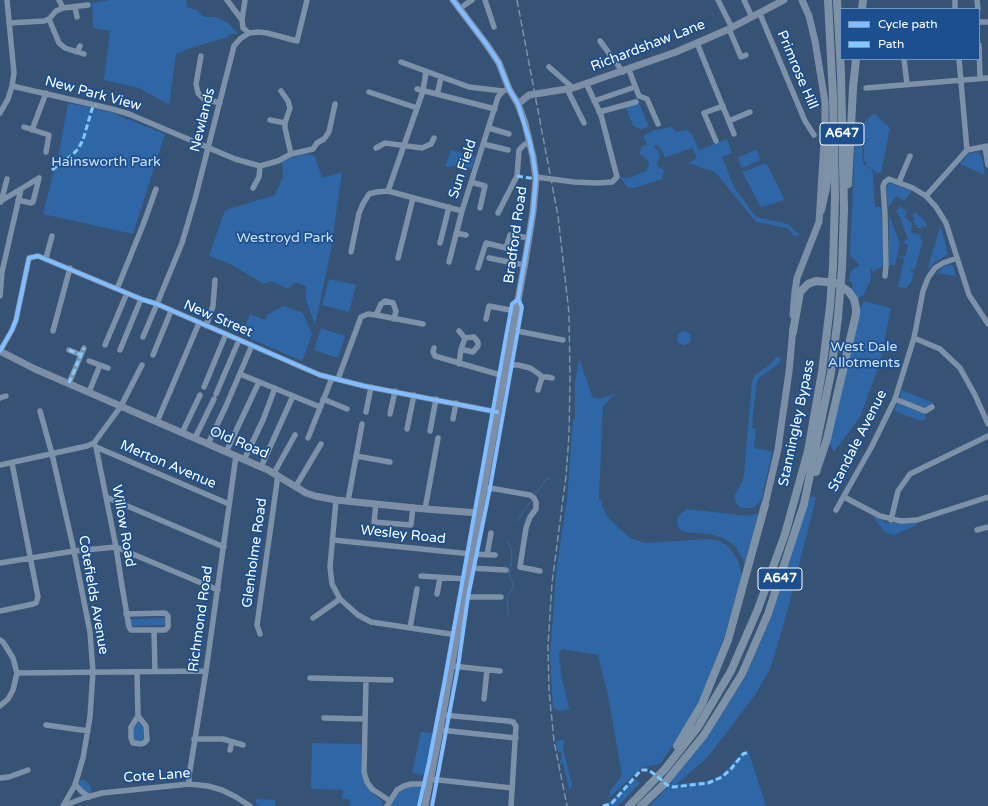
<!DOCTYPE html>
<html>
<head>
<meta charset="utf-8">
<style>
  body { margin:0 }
  #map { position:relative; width:988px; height:806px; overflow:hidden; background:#365274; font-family:"Varela Round",sans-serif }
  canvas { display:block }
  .legend { position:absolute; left:840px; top:8px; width:140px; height:52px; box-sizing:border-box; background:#1b4f8f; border:1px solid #7695bc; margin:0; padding:5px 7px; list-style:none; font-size:12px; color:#fff }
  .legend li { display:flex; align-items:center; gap:8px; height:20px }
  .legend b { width:20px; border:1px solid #7695bc }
</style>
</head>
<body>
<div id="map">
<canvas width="988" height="806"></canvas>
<ul class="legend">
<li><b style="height:5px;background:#80bcff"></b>Cycle path</li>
<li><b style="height:5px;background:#80caff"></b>Path</li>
</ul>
</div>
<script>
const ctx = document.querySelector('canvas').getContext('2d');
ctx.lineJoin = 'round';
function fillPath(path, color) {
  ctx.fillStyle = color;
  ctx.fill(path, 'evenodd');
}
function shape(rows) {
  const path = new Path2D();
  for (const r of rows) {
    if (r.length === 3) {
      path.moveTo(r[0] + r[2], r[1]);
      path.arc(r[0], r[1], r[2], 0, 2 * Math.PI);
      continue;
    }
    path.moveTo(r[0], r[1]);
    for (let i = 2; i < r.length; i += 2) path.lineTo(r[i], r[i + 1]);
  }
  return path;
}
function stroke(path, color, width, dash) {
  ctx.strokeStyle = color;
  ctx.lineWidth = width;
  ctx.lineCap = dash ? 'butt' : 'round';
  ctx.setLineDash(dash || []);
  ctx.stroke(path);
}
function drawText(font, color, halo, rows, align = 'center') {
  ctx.font = font + ' "Varela Round",sans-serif';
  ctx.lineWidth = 3.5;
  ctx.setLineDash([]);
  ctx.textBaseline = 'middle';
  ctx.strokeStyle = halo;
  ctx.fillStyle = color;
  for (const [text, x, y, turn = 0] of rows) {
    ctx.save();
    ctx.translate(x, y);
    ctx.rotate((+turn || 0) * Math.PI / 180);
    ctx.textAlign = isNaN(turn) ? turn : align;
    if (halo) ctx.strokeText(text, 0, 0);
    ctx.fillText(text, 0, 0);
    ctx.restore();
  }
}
fillPath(shape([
  [110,0,186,0,187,7,197,10,204,17,216,17,228,23,238,34,229,34,228,37,184,50,183,52,176,54,169,105,139,88,104,80,110,31,93,28,92,3],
  [68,103,110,112,165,134,133,234,43,214,53,175,57,163],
  [639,103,649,127,641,129,633,126,626,107],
  [874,113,890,128,881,173,877,173,867,165,872,170,873,174,875,207,880,207,882,210,884,266,877,269,873,273,872,269,870,267,871,279,863,296,858,299,851,291,853,284,849,280,850,274,853,269,860,265,850,255,855,138,862,142,863,164,865,165,867,164,864,160,862,124],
  [672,127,676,132,687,130,693,136,699,150,727,139,732,153,722,157,734,187,756,217,788,224,800,235,794,236,787,228,756,222,715,172,688,163,697,158,692,148,667,157,665,158,661,149,656,144,654,147,659,152,660,158,657,162,657,166,664,170,662,179,644,185,633,188,627,187,620,177,626,178,632,177,646,171,649,165,648,161,640,154,641,147,647,145,644,138,643,139,644,135,655,130],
  [451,150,475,157,472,168,457,165,449,167,445,167],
  [755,150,757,150,760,160,743,168,741,167,738,158,739,157],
  [978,152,982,157,985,175,960,164,968,154],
  [310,154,315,157,322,178,342,172,331,250,315,325,306,300,306,286,295,282,288,289,271,281,264,284,230,264,209,256,225,210,275,195,283,177,282,162,299,155],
  [766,163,785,200,761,207,742,172],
  [890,183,912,191,904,201,896,196,888,208,886,187],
  [900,206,907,212,905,217,912,223,911,233,921,235,920,238,922,240,922,244,915,269,911,269,910,271,914,272,911,283,909,284,907,288,898,287,904,259,899,257,899,256,905,257,908,245,903,243,903,242,908,239,898,213,896,212],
  [915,212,925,221,927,225,926,227,923,226,921,228,917,228,918,225,915,225,913,221,915,219,912,216],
  [889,215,900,243,895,265,890,265,889,263],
  [940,226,944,237,948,254,934,263,927,271],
  [951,265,953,266,956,276,936,273,945,266],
  [329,279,356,285,349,312,322,305],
  [864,301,891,308,880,363,860,417,834,452,827,439,856,314],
  [284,306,303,313,312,334,302,361,242,335,250,314,265,320,268,314],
  [321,328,345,336,338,358,314,350],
  [684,338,7],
  [776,357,781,358,780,363,760,377,757,381,752,423,753,423,752,428,756,429,754,448,772,451,770,463,761,501,756,506,751,508,741,508,735,502,734,496,743,480,744,473,752,382,755,375,771,364],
  [579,359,593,398,597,397,598,399,619,393,610,398,607,403,603,406,599,500,602,501,602,505,608,518,630,538,645,543,708,539,716,540,722,542,729,547,738,560,742,575,724,638,703,692,686,726,660,764,643,767,609,798,610,791,622,775,609,701,598,655,562,649,559,652,561,674,569,709,560,711,553,708,550,657,556,572,567,498,573,419,575,419,575,382],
  [902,390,934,403,927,407,922,407,902,399,900,396],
  [897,403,924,413,926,419,921,421,894,411],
  [812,496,816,498,785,620,770,669,755,695,708,757,677,784,707,781,716,778,726,771,742,753,748,750,766,806,649,806,672,783,669,781,719,718,746,676,772,615,810,497],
  [687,509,748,516,758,513,745,563,735,546,723,538,711,534,685,532,681,530,678,527,677,519,679,515],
  [872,516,888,523,916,523,917,525,894,535,886,533],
  [166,618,166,625,130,626,129,619],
  [138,721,143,728,144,739,141,742,136,741,134,737,134,728],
  [421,732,431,733,432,735,426,773,423,775,412,773],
  [564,739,563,749,572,784,571,789,569,789,563,763,560,764,560,760,562,759,561,752,558,752,556,742,557,741],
  [312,743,361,744,361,772,368,787,373,794,382,801,383,806,350,806,350,799,342,799,343,790,311,789],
  [634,778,640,783,623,801,617,806,600,806,610,802],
  [79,780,84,780,90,785,92,793,88,793,81,788,79,782],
  [412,786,420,786,422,790,420,806,390,806,397,793,407,787],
  [256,799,275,800,275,806,259,806,256,804]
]), '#2f66a5');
stroke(shape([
  [535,494,546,480,550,478],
  [517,521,531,501],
  [508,615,507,597,513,587,513,583,509,576,512,559,511,549,508,542]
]), '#3b618d', 1.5);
stroke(shape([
  [59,0,63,8],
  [227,0,242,20],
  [245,0,242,20,243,28,249,33],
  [485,0,494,27],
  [718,0,732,28],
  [744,0,752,17],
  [955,0,955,9],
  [977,0,978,9],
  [75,7,77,17],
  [459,9,472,0],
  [760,14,805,121,814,135],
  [49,19,59,43,65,48,84,54],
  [979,22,988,22],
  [9,23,44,21,49,19,56,11,63,8,88,5],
  [729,29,741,57,746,55],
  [600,41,623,72],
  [697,43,734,134],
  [979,45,980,78],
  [77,52,80,46],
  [201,56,196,84,198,93,204,99,220,103],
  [904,59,907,84],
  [401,62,469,87,503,91],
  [549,67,573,88],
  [629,70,639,96,647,99,658,124],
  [426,72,423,91,388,191,462,211],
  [12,86,112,109,129,114,235,159,260,166,278,161,291,154,313,149,317,143,324,139,329,132,335,104],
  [866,88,988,78],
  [417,89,495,109],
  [567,89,584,123],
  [281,91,288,101,290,108,285,123,285,128,291,154],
  [438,91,441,77],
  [369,92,417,108],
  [594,101,632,88],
  [599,112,636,102],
  [0,113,8,99,12,86,14,73,7,0],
  [270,120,285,123],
  [729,121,750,112],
  [24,127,49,135,46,152],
  [489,128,509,134],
  [32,130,46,93],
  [716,141,704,113,723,106],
  [483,144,508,150],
  [985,147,988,165],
  [376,148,385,143,422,148,431,144,434,138],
  [967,150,988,146],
  [536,177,574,182,597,183,612,182,617,177,601,115,586,83],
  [471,182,485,186,480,208],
  [899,182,910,156],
  [253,188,259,177,260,166],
  [926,196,967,150,959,59],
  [1,201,39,178,33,202,31,203,18,200],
  [1,202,7,179],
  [498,213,517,176,519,150,524,145,530,142],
  [456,233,466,235],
  [440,243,449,207],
  [351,252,359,213,363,204,369,194,377,192,388,191],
  [46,258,52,236],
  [398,258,413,198],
  [489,258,524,265],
  [449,262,462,211,498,97,503,91,509,89],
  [478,268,486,243,506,248,510,235,529,238],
  [885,276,886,265,885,215,883,186,885,182,889,179,913,188,926,196,936,207,946,223,969,295,988,324],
  [117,289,143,225,156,189],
  [0,296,2,272,21,189],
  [376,315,381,304,385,301,393,303,396,311,394,319],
  [486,319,489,306,515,311],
  [206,326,213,306,215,280],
  [512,330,563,340],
  [53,331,70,268],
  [459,331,465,338],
  [143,337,157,304,182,243,195,199,234,46,240,39,249,33,258,32,267,33,297,41,307,0],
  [914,338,940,349,960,368,975,395,988,424],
  [105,345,127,293],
  [434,348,433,352,435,356,504,376],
  [461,349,473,352,478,346,478,342,474,337,465,338],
  [69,350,81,355],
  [120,350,141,299],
  [0,351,12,330,16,320,29,258,38,256,141,299,157,304,320,375,364,386,497,412],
  [153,355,171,311],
  [89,361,108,368],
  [459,364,461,349,465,338],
  [505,365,518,365,530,368,539,374,542,377,538,390],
  [240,374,320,407],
  [542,377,547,377,552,378],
  [338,379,361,317,368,314,376,315,423,324],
  [69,383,84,348],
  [204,387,226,334],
  [89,392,100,365],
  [216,394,239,340],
  [0,398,6,396],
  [323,399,347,409],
  [895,399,925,411,932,407],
  [40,411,52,454,74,551,90,632,93,672,90,717,83,758,75,785,63,806],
  [366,412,371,387],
  [390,414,395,391],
  [453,419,456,403],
  [157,422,199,323],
  [407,429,414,395],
  [430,431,436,399],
  [182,433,200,395],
  [195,438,214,399],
  [308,438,332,378],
  [94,443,96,447,116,547,122,586,129,627,131,630,165,630,168,627,168,616,165,613,126,614],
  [208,444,226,406,252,345],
  [96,447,229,504],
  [226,452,259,382],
  [356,456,390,462],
  [244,460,263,420,275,388],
  [0,465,87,446,94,443,121,406,142,365],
  [261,467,293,396],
  [274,473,295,435],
  [296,486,321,444],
  [484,487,530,495,534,498,536,502,536,509,530,517,526,528,520,567,540,571],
  [106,497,224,547],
  [844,497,880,516,901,521,917,520,988,497],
  [336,500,330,567,332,584,340,599,358,615,371,622,457,635],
  [348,501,362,424],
  [376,504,374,522,411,525,413,507],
  [425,509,438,438],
  [836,510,872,446,895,399,914,338,923,291,928,278,935,268,943,263,957,258],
  [891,520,898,491,910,474,988,436],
  [977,530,988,527],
  [333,540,471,554,495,555],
  [487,555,491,533],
  [0,563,74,551,116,547,218,590],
  [469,568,506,570],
  [421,576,467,579],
  [437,594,440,578],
  [464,597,501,597],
  [0,611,33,604,36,603,38,597,12,463],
  [313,618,340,599],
  [410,628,417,589],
  [154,630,155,672],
  [260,634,257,625,278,475],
  [0,640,3,642,13,658,17,673,13,690,8,699,0,706],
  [452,666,500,671],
  [137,672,138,716,146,726,147,740,144,743,141,744,133,743,131,738,131,727,138,716],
  [17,673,206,671],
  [310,678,391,680],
  [366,680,364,772,367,782,372,789,390,801],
  [484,699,487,670],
  [443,715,508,721,513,722,516,726,511,806],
  [324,718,365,719],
  [46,725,88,731],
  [440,730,516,738],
  [194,739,223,739,243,745],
  [230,750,232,742],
  [0,778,9,777,28,770],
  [430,779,512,788],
  [75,784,81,791,89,797],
  [189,784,189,776,206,671,236,456],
  [63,806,84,798,102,793,189,784,208,786,222,790,236,797,250,806],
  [387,806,397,790,404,786,411,784,429,784]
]), '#7d92a8', 5.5);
stroke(shape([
  [518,104,529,95,573,88,676,52,729,29,784,0],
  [793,315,795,291,797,278,819,222,825,125,825,102,815,41,809,16,802,0],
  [0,351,35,369,268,470,306,493,315,496,336,500,425,509,479,513],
  [765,505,778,449,782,420,789,372,793,328],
  [425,806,437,746,525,262,533,212,536,179,533,157,525,123,518,104,509,89,499,63,487,45,453,0]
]), '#7d8ea7', 7);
stroke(shape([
  [828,0,833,97,835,197,833,266],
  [837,0,841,73,844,209,842,268],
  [862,9,863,0],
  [848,184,853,88,856,59],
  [821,210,826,188,829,149],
  [793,332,800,292,808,284,816,281,837,283,849,292,854,299,856,308,856,314,827,439,816,472],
  [677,746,702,704,728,640,765,505],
  [629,806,665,769,698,727,731,671,758,609,785,534,808,451,822,372,830,306],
  [641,806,663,785,704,735,742,674,768,614,804,504,831,373,838,317]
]), '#7e92a7', 8);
stroke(shape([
  [517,0,558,216,569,313,570,380,569,435,566,476,552,583,548,646,549,690,554,741,567,806]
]), '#7e92a7', 1.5, [7, 3]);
stroke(shape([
  [830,306,833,266],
  [838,317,842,268]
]), '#7e92a7', 8);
stroke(shape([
  [52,170,72,155,78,149,83,140,92,109,96,105],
  [517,176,536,179],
  [69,350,81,355],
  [69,383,84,348],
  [603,806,611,804,641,770,648,770,656,775,667,785,673,787,708,783,722,777,731,769,743,754,749,752]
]), '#80caff', 3, [6, 3]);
stroke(shape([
  [453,0,487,45,499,63,509,89,518,104,529,139,533,157,536,177,533,212,518,299],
  [0,351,12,330,16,320,29,258,38,256,141,299,157,304,320,375,364,386,497,412],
  [419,806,429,762,444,684,507,331,512,304,518,299],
  [432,806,458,667,468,597,490,488,522,307,518,299]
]), '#80bcff', 4);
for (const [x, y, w] of [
  [842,134,44],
  [780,579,44]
]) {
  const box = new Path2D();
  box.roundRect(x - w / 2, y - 11, w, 22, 3);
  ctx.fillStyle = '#1b4f8f';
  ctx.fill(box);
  stroke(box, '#fff', 1);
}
drawText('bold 13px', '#fff', null, [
  ["A647",842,134],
  ["A647",780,579]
]);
drawText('14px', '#fff', '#1b4f8f', [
  ["Richardshaw Lane",648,46,-21],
  ["Primrose Hill",797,70,67],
  ["New Park View",93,94,15],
  ["Newlands",203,120,-76],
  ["Sun Field",463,169,-72],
  ["Bradford Road",516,235,-82],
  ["New Street",218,319,23],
  ["Stanningley Bypass",797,423,-78],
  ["Standale Avenue",858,441,-63],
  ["Old Road",239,443,23],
  ["Merton Avenue",168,465,23],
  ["Willow Road",123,526,80],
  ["Wesley Road",403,535,6],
  ["Glenholme Road",255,553,-82],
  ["Cotefields Avenue",93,595,80],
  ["Richmond Road",201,619,-82],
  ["Cote Lane",157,776,-4]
]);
drawText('14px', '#cfe3fa', '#1b4f8f', [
  ["Hainsworth Park",106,162],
  ["Westroyd Park",285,238],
  ["West Dale",864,347],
  ["Allotments",864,363]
]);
</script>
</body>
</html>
